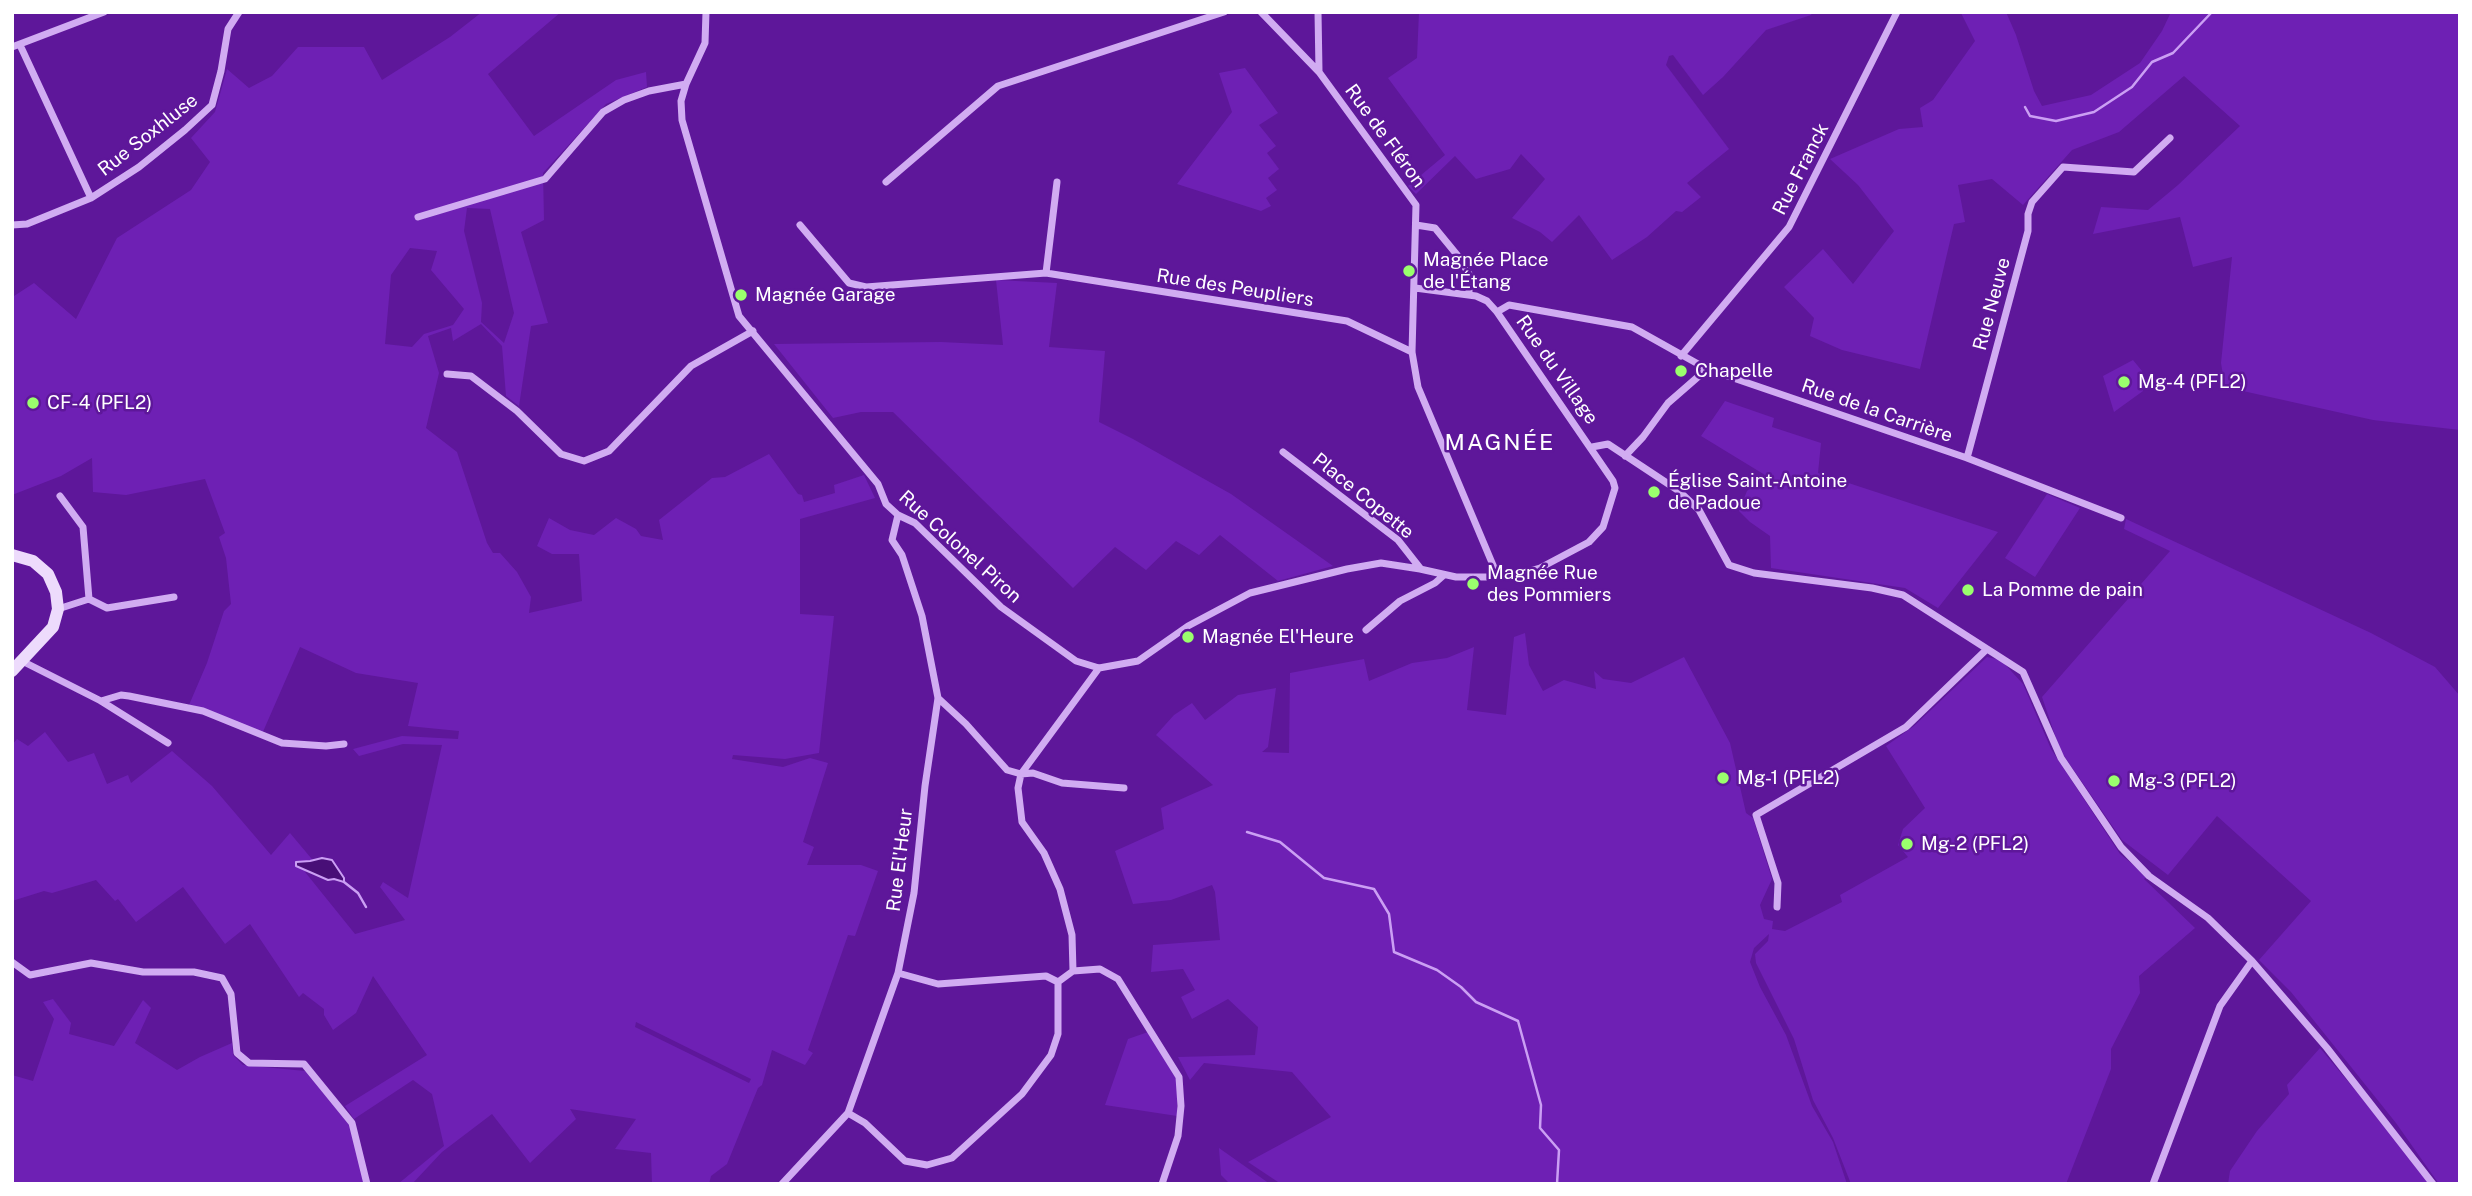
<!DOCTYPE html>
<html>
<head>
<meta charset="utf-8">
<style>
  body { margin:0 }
  #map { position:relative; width:2472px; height:1196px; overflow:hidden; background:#5e179a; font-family:"Public Sans",sans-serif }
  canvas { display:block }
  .frame { position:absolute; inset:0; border:14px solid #fff; pointer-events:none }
</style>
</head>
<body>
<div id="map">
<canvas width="2472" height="1196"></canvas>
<div class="frame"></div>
</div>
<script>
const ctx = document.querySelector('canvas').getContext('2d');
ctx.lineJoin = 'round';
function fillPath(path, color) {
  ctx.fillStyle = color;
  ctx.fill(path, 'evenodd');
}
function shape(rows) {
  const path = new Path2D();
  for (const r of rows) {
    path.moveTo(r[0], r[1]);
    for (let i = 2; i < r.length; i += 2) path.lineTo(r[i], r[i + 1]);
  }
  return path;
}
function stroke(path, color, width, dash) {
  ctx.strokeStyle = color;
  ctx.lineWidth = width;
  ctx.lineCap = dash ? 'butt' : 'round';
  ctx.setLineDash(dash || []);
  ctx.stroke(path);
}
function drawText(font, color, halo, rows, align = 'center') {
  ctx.font = font + ' "Public Sans",sans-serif';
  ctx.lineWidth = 5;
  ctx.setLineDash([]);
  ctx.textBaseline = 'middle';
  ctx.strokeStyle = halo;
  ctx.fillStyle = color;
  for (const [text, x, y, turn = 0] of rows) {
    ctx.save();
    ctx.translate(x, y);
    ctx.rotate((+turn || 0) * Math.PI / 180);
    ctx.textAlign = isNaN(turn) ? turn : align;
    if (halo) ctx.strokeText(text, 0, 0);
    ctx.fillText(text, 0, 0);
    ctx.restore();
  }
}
fillPath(shape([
  [482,12,561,12,488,74,534,136,616,80,646,72,647,87,606,104,543,173,544,220,521,232,548,323,531,326,519,406,506,396,502,346,481,324,453,341,451,328,428,336,439,373,426,428,457,452,487,543,493,553,500,553,517,572,531,597,529,613,582,601,579,554,552,554,537,546,549,518,570,530,594,535,616,518,636,529,641,536,663,540,659,520,712,478,725,477,769,454,798,494,802,495,804,502,835,493,834,485,864,475,875,498,800,519,800,614,834,616,819,753,785,759,733,755,732,759,783,767,810,758,828,763,803,842,814,847,807,865,861,865,878,871,855,936,848,935,808,1050,813,1053,805,1065,772,1050,762,1085,758,1088,727,1164,711,1176,709,1184,652,1184,651,1153,615,1149,636,1119,570,1109,576,1119,530,1163,492,1114,442,1152,412,1184,398,1184,444,1146,432,1094,413,1080,354,1119,345,1106,427,1055,373,976,356,1013,333,1030,324,1015,324,1009,303,993,299,997,250,924,225,944,183,887,136,922,118,899,115,901,96,880,52,893,44,891,12,901,12,745,17,739,28,746,45,732,68,762,94,753,107,784,128,775,131,783,172,751,212,786,271,855,290,833,316,864,305,872,355,934,405,920,380,887,383,882,408,898,442,745,403,744,359,756,353,749,402,736,458,739,459,731,408,726,418,683,356,673,300,647,262,734,189,705,207,663,224,611,231,604,226,558,219,537,225,533,205,479,126,495,93,492,92,458,61,476,12,495,12,295,14,296,34,283,76,319,117,238,191,190,210,162,191,138,215,112,227,69,249,88,272,76,298,47,364,47,382,80,450,37],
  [467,208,490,209,514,313,504,343,481,322,482,303,464,231],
  [410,248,437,251,431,270,464,309,453,325,424,334,412,347,385,344,391,275],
  [636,1022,751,1079,749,1083,635,1027],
  [1419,12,1813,12,1811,15,1766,30,1723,77,1703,95,1673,55,1669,56,1666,65,1729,149,1687,183,1701,197,1682,212,1676,211,1647,237,1612,260,1579,215,1552,242,1540,232,1512,218,1545,179,1521,154,1510,169,1476,179,1455,156,1416,194,1408,186,1445,155,1388,78,1417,58],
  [1965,12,2006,12,2016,35,2034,91,2042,106,2091,95,2140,63,2162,31,2171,12,2460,12,2460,430,2373,420,2225,387,2221,363,2232,257,2193,267,2180,217,2093,234,2101,207,2148,210,2178,185,2240,126,2184,76,2119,132,2072,150,2023,205,1992,179,1958,185,1965,222,1954,224,1920,369,1842,350,1810,336,1814,318,1784,287,1823,249,1853,284,1894,231,1858,185,1830,159,1899,129,1923,127,1920,108,1933,100,1975,41,1961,13],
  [1245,68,1278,113,1259,125,1276,146,1267,153,1279,169,1268,178,1277,190,1266,198,1271,206,1261,211,1177,184,1232,112,1219,73],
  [996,280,1057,283,1049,347,1105,351,1099,422,1133,439,1231,494,1333,566,1278,581,1220,535,1199,555,1176,541,1146,570,1115,547,1073,588,893,412,861,412,833,418,774,344,941,342,1003,345],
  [2133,360,2142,371,2143,391,2114,412,2103,376],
  [1725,401,1774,418,1772,427,1821,443,1818,473,1998,532,1938,608,1905,588,1771,568,1770,536,1750,522,1739,511,1747,491,1765,475,1701,436],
  [2047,494,2080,508,2035,577,2005,558],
  [2126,519,2371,633,2435,667,2460,696,2460,1184,2439,1184,2396,1123,2291,992,2259,960,2311,901,2217,816,2168,875,2122,840,2060,750,2042,697,2170,551,2124,529],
  [1525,633,1529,665,1543,691,1564,680,1596,689,1594,671,1603,679,1631,683,1684,657,1730,743,1746,813,1753,818,1772,879,1760,905,1764,919,1773,921,1772,929,1785,931,1842,902,1840,895,1908,857,1898,845,1903,829,1925,808,1886,746,1914,726,1987,657,2001,660,2023,684,2051,749,2120,854,2147,876,2144,879,2195,928,2139,976,2140,993,2111,1049,2111,1069,2066,1184,1851,1184,1833,1138,1813,1100,1794,1039,1756,963,1755,954,1768,941,1769,934,1754,948,1750,962,1760,987,1786,1035,1812,1106,1833,1142,1847,1184,1281,1184,1248,1162,1331,1117,1292,1072,1204,1063,1190,1080,1178,1057,1255,1055,1258,1027,1228,999,1192,1019,1181,997,1195,990,1183,969,1151,972,1153,945,1220,940,1215,892,1212,885,1171,900,1133,904,1115,851,1164,829,1161,808,1213,785,1156,735,1174,715,1192,703,1205,720,1238,695,1276,688,1268,747,1262,752,1289,753,1290,673,1364,659,1369,681,1412,663,1447,658,1474,647,1467,710,1506,715,1514,637],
  [53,999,71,1023,69,1034,114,1046,143,1000,151,1008,135,1043,177,1070,200,1057,232,1043,233,1055,243,1065,305,1071,350,1124,365,1184,12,1184,12,1075,33,1081,54,1019,43,1002],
  [1148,1032,1177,1080,1177,1116,1105,1105,1128,1039],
  [2320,1048,2407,1152,2429,1184,2228,1184,2230,1171,2257,1131,2289,1094,2287,1085],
  [1219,1148,1270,1184,1230,1184,1221,1175]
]), '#6e20b4');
const water = shape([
  [322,858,332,860,344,878,344,882,334,879,328,880,296,866,296,862,310,861,322,858]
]);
fillPath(water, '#480f77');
stroke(water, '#cb9ff4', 2);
stroke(shape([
  [2025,107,2030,116,2056,121,2094,112,2132,87,2152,62,2173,53,2212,12],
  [1247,832,1280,842,1324,878,1374,889,1389,914,1394,952,1437,970,1461,987,1476,1002,1518,1021,1541,1105,1540,1128,1559,1150,1557,1184],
  [344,882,358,893,366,907]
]), '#cb9ff4', 2.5);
stroke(shape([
  [706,12,705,43,686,84,681,101,682,120,739,316,878,484,886,504,898,515,915,523,1001,607,1076,661,1099,668,1138,661,1188,626,1250,593,1347,569,1381,563,1420,569,1456,577,1498,577,1519,574,1540,568,1589,542,1603,527,1615,488,1613,481,1497,312,1487,301,1476,296,1415,288],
  [1261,12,1319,72,1416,205,1412,352,1418,387,1498,577],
  [1318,12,1319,71],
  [20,45,91,198],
  [12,47,104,12],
  [886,182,998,86,1224,12],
  [418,217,545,179,603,112,624,100,649,91,686,84],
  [12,225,27,224,91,198,139,167,185,130,212,105,221,71,228,29,239,12],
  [800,225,849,283,866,287,1046,273,1347,321,1412,352],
  [1416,225,1435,228,1458,256,1469,274,1469,295],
  [1046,273,1057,182],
  [1497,312,1509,305,1632,327,1707,369,1967,458,2121,518],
  [1681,356,1789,227,1897,12],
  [447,374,471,376,517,411,561,454,584,461,609,451,691,366,753,331],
  [1592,447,1608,444,1679,491,1699,510,1729,565,1754,573,1872,588,1903,595,2023,672,2061,758,2121,847,2149,876,2208,918,2252,961,2327,1048,2433,1184],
  [1283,452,1398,540,1420,568],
  [1625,456,1643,437,1668,403,1707,369],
  [1967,458,2028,231,2028,214,2032,202,2063,167,2134,172,2170,138],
  [89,599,107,608,174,597],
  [58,609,89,599,83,527,60,496],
  [1366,630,1400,601,1435,583,1444,575],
  [22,661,101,701,168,743],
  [1099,668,1021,774,1018,788,1022,822,1044,853,1060,889,1072,935,1073,971,1100,969,1118,979,1179,1077,1181,1106,1178,1136,1162,1184],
  [938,698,966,724,1007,770,1021,774,1033,773,1062,783,1124,788],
  [101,701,121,695,129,696,203,711,282,743,326,746,344,744],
  [1777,907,1778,883,1756,815,1906,727,1987,649],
  [12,962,30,975,91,963,143,972,194,972,222,978,231,994,237,1053,249,1063,304,1064,352,1123,367,1184],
  [898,973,938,984,1046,976,1058,982],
  [848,1113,865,1123,905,1161,927,1165,952,1158,1022,1094,1051,1055,1058,1034,1058,982,1073,971],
  [782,1184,848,1113,898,973,914,893,925,786,938,698,922,616,902,555,892,540,898,515],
  [2153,1184,2220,1006,2252,961]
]), '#d1acf2', 7);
stroke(shape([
  [12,555,33,561,48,574,56,592,58,609,53,627,12,671]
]), '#eddbfc', 12);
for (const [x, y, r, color] of [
  [1409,271,7,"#9aff6d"],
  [741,295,7,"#9aff6d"],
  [1681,371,7,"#9aff6d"],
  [2124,382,7,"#9aff6d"],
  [33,403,7,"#9aff6d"],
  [1654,492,7,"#9aff6d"],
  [1473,584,7,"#9aff6d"],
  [1968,590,7,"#9aff6d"],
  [1188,637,7,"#9aff6d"],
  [1723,778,7,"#9aff6d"],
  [2114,781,7,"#9aff6d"],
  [1907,844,7,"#9aff6d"]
]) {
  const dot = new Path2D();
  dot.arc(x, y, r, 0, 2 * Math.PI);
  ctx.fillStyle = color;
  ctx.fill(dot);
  stroke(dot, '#5e179a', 2.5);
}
drawText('19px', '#fff', '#5e179a', [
  ["Rue Soxhluse",148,135,-38],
  ["Rue de Fléron",1385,136,54],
  ["Rue Franck",1801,169,-63],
  ["Rue des Peupliers",1235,288,9],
  ["Rue Neuve",1992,304,-75],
  ["Rue du Village",1557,370,55],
  ["Rue de la Carrière",1877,411,19],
  ["Place Copette",1363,496,39],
  ["Rue Colonel Piron",960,547,42],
  ["Rue El'Heur",900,860,-83]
]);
drawText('19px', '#fff', '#5e179a', [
  ["Magnée Place",1423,260],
  ["de l'Étang",1423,282],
  ["Magnée Garage",755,295],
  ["Chapelle",1695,371],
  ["Mg-4 (PFL2)",2138,382],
  ["CF-4 (PFL2)",47,403],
  ["Église Saint-Antoine",1668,481],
  ["de Padoue",1668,503],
  ["Magnée Rue",1487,573],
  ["des Pommiers",1487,595],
  ["La Pomme de pain",1982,590],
  ["Magnée El'Heure",1202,637],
  ["Mg-1 (PFL2)",1737,778],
  ["Mg-3 (PFL2)",2128,781],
  ["Mg-2 (PFL2)",1921,844]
], 'left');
ctx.letterSpacing = '2px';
drawText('23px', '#fff', '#5e179a', [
  ["MAGNÉE",1500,443]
]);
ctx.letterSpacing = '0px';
</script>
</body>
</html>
